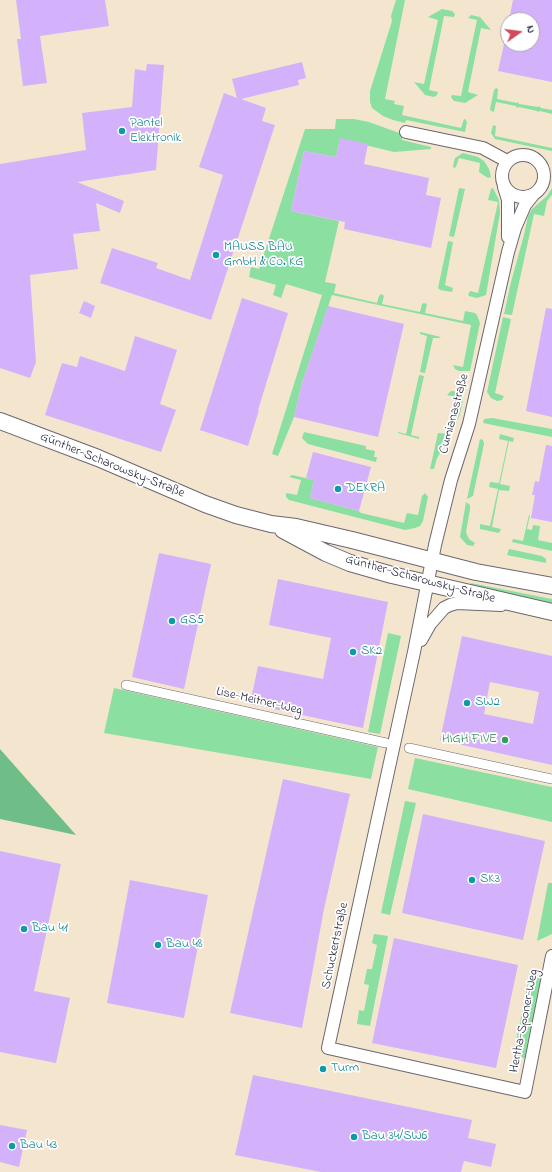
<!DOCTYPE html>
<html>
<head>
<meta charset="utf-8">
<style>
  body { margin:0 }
  #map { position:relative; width:552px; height:1172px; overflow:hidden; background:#f4e6ce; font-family:"Indie Flower",sans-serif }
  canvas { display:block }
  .north { position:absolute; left:500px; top:12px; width:40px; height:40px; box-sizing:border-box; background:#fff; border:1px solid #a7a7b1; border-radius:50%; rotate:76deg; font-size:11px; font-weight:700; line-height:16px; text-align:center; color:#22223b }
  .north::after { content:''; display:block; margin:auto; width:14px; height:18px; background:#d1495b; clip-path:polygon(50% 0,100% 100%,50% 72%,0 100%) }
</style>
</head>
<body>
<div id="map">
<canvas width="552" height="1172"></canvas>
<div class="north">N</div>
</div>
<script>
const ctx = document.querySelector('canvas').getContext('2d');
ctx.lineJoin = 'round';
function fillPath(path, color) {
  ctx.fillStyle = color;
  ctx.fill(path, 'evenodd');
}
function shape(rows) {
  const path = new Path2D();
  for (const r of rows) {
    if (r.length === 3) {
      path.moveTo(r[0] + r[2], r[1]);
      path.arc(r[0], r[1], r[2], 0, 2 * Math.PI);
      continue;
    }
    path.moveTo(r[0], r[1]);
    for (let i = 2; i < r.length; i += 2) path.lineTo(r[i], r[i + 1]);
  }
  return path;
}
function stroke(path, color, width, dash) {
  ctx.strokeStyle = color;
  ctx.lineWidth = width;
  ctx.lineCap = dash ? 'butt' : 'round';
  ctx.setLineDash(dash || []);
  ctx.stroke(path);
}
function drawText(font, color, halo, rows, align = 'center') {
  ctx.font = font + ' "Indie Flower",sans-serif';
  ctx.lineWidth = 3.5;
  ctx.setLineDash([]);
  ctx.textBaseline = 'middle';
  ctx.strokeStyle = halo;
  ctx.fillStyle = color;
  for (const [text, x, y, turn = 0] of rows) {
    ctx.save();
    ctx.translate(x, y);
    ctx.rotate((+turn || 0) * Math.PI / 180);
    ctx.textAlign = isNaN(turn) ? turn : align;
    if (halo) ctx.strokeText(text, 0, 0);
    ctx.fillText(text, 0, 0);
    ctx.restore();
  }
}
fillPath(shape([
  [396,0,405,0,385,99,395,101,394,104,404,106,402,115,461,128,464,119,465,119,467,122,465,132,406,120,405,123,393,120,383,116,372,108,370,102,370,91,392,21,391,16],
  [442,9,452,11,455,14,454,17,444,16,429,90,438,92,437,95,434,97,425,95,414,82,424,84,438,20,428,17],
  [471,15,480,17,491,30,481,28,468,92,478,95,465,103,454,101,451,97,452,95,461,96,477,20,468,18],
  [496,88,498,89,497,99,517,103,518,102,519,104,538,107,539,106,541,108,552,110,552,114,540,111,538,112,537,111,519,107,517,108,516,106,496,102,494,112,491,111,490,109,494,90],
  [336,119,354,119,369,122,402,134,402,140,431,147,431,149,394,152,340,139,336,157,304,151,291,211,339,221,325,282,336,284,334,293,377,303,379,296,381,294,383,295,384,296,382,304,420,312,422,304,424,303,427,304,425,313,463,321,465,311,475,313,477,315,480,323,470,371,459,371,455,369,453,365,463,367,471,325,332,295,302,383,294,417,278,456,272,454,322,295,286,284,281,298,273,295,276,285,249,277,251,267,259,269,305,129,335,129],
  [493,125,496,126,495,136,552,148,552,151,495,139,491,133],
  [463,153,478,157,484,161,489,169,491,177,488,178,479,172,480,163,459,158,456,167,454,168,453,166,455,158],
  [459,188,465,189,454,237,449,236],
  [493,188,499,200,500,213,486,295,477,298,469,296,468,295,470,291,478,293,498,202,488,200,491,189],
  [552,188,552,195,547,201,544,216,534,214,512,315,504,314,511,282,524,235,528,216,532,209,547,196],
  [448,241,453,242,445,285,453,288,452,292,440,290,438,288],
  [503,317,511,319,495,393,504,396,502,400,497,401,491,398,487,392],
  [420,332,441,337,439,338,433,338,425,373,420,372,427,336,420,334],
  [419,375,424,376,411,435,419,437,419,439,398,433,398,432,406,434],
  [451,391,460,392,463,396,463,400,460,414,452,434,437,458,434,469,430,469,438,433,448,434,456,397,447,395],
  [492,418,552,429,552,437,483,423,484,419],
  [304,432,366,446,366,449,375,451,374,457,377,457,376,462,308,444,302,438],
  [500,434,514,438,513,442,509,441,500,484,510,486,509,491,499,490,492,527,501,529,499,533,480,529,480,524,490,526,498,489,489,487,490,482,499,483,508,441,499,439],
  [480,439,483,440,484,444,473,496,467,499],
  [292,475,314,480,310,498,359,511,361,513,404,523,407,513,418,515,422,496,425,493,428,497,423,521,420,526,415,528,405,530,289,500,286,497,286,493,297,495,301,480,289,477],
  [466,502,470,505,470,509,466,532,469,539,475,543,473,546,467,545,460,537],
  [529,515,530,515,527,529,532,530,533,525,540,526,538,540,552,543,552,551,512,542,513,539,523,541],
  [509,549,542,556,546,559,546,563,507,555],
  [471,583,552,599,552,604,470,588],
  [388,633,401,636,380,734,368,732],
  [114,688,378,747,371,779,104,733],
  [415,758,552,787,552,822,408,789],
  [405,801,416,803,390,915,381,913],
  [548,883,552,883,552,934,537,941],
  [374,934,388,936,370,1026,357,1024,359,1010,364,1011,369,985,364,984,367,969,372,969,377,945,372,943],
  [531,969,544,980,528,1059,513,1056]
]), '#8bdfa1');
fillPath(shape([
  [0,749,76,835,0,819]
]), '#70be87');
fillPath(shape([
  [16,0,105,0,109,26,40,36,47,83,23,86,17,39,21,39],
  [513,0,552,0,552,82,498,71,504,44,532,44,532,20,509,20],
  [302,62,306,78,298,80,299,85,241,99,266,108,262,121,275,125,211,320,100,283,112,248,158,263,156,268,190,280,223,175,199,167,224,93,237,98,232,79],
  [147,64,164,65,156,170,77,182,124,201,120,213,96,203,100,231,73,234,78,269,30,275,36,362,30,378,0,368,0,164,86,150,82,113,132,107,135,69,146,71],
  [340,138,368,144,364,164,429,178,426,195,441,198,431,248,344,229,345,222,291,211,304,151,336,157],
  [242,298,288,313,258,410,259,410,248,446,200,430],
  [84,301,95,306,91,318,79,313],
  [328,306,404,324,378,437,294,417,302,383],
  [546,308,552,309,552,417,526,411],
  [135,336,177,350,160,404,176,410,161,452,45,415,62,363,77,367,80,356,125,371],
  [546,445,552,446,552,522,531,518,535,495,532,495,535,481,539,482],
  [313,452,371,467,359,511,310,498,314,480,306,478],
  [159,553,211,564,184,689,132,677],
  [278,579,388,602,363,728,250,704,258,666,323,679,331,638,269,625],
  [462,636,552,656,552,765,440,740],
  [490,682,539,692,533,724,484,714],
  [283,779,350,794,324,909,302,1028,230,1013],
  [423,814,545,841,523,940,402,913],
  [0,851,61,864,34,991,70,998,56,1063,0,1052],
  [130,880,208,895,184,1018,107,1003],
  [394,938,518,965,496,1068,372,1043],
  [253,1075,472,1120,468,1138,496,1144,491,1167,464,1161,461,1172,321,1172,235,1155],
  [0,1125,27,1130,19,1167,0,1162]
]), '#d3b1fb');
const pedestrian = shape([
  [126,685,386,743],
  [409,748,552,779]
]);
const minor = shape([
  [406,132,483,148,507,161],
  [523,176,21],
  [504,187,508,200,508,237],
  [533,195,525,205,515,228,508,252,469,424,451,480,435,545,414,652,328,1048,525,1092,552,956],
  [421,640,430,624,444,608,450,605,457,603,501,605]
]);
const tertiary = shape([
  [0,421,98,458,205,504,236,515,271,524,296,527,352,540,476,572,552,586],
  [283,530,326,553,350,563,392,575,552,612]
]);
stroke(pedestrian, '#6c676e', 10);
stroke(minor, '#6c676e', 14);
stroke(tertiary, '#6c676e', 18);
stroke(pedestrian, '#fff', 9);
stroke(minor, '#fff', 12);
stroke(tertiary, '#fff', 16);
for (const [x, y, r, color] of [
  [122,131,4,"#0f9aa8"],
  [216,255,4,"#0f9aa8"],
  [338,489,4,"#0f9aa8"],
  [172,621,4,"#0f9aa8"],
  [353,652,4,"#0f9aa8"],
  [467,703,4,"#0f9aa8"],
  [505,740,4,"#2e9e5b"],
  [472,880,4,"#0f9aa8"],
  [24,929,4,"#0f9aa8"],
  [158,945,4,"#0f9aa8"],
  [323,1069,4,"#0f9aa8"],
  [354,1137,4,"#0f9aa8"],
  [12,1146,4,"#0f9aa8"]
]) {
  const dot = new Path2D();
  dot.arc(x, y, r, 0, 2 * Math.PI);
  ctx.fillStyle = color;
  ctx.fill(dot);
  stroke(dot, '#fff', 1.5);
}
drawText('13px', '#0d838f', '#fff', [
  ["Pantel",130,124],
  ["Elektronik",130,139],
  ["MAUSS BAU",224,248],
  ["GmbH & Co. KG",224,263],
  ["DEKRA",346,489],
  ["GS5",180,621],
  ["SK2",361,652],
  ["SW2",475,703],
  ["SK3",480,880],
  ["Bau 41",32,929],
  ["Bau 48",166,945],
  ["Turm",331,1069],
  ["Bau 34/SW6",362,1137],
  ["Bau 43",20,1146]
], 'left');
drawText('13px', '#22223b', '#fff', [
  ["Cumianastraße",455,414,-75],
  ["Günther-Scharowsky-Straße",112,466,22],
  ["Günther-Scharowsky-Straße",420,580,15],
  ["Lise-Meitner-Weg",259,702,13],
  ["Schuckertstraße",336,946,-78],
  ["Hertha-Sponer-Weg",525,1021,-79]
]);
drawText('13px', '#27864d', '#fff', [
  ["HIGH FIVE",497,740]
], 'right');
</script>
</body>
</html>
